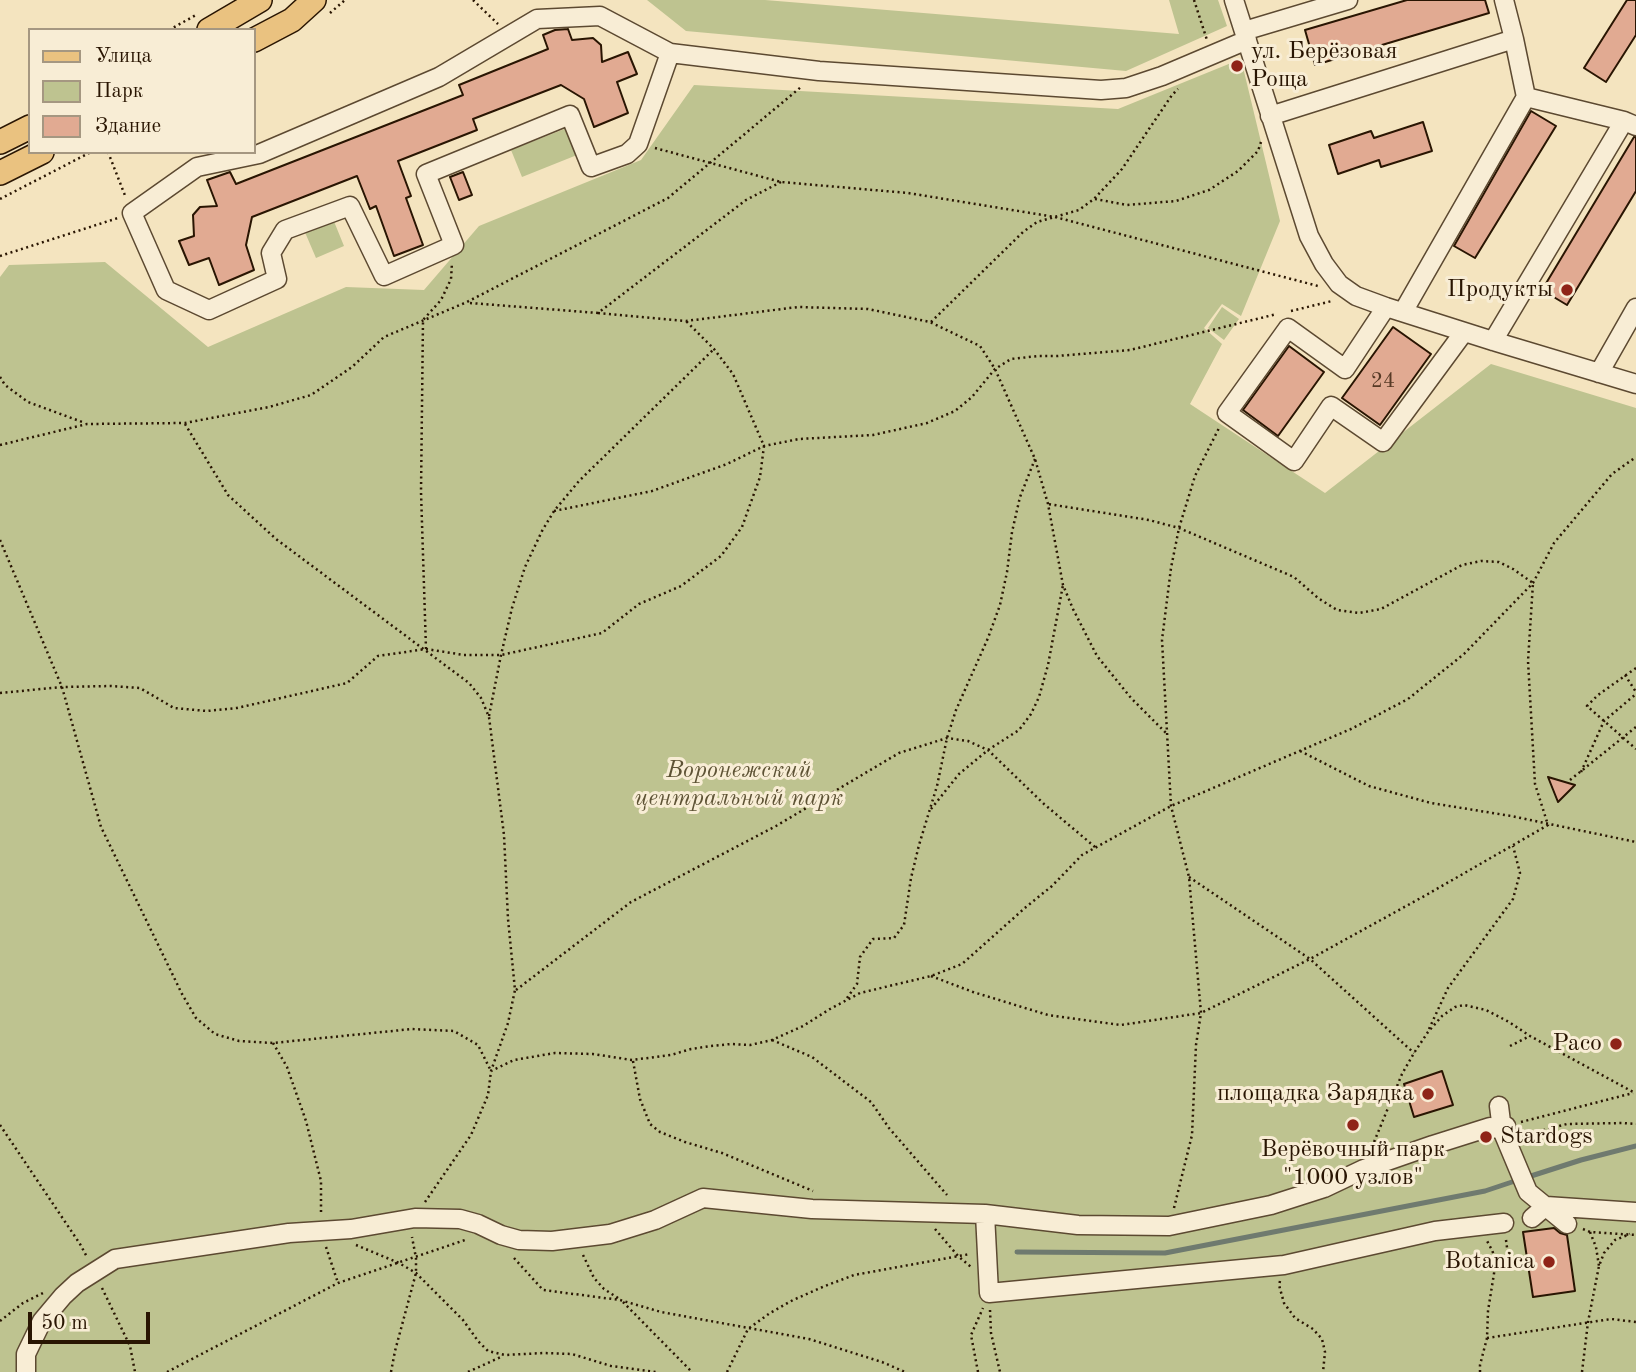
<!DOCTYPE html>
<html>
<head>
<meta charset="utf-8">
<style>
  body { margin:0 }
  #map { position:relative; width:1636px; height:1372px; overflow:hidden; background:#f4e4bf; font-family:"Old Standard TT",serif }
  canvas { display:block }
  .legend { position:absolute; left:28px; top:28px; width:228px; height:126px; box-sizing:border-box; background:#f8edd5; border:2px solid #a59781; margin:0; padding:9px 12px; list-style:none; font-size:21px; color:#291502 }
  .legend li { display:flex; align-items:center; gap:14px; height:35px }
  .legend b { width:35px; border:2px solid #a59781 }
  .scale { position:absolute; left:28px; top:1312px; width:122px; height:32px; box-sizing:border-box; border:4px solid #291502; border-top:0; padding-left:9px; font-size:21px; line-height:24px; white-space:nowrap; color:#291502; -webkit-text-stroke:5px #f8edd5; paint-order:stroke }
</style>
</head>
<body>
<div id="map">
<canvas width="1636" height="1372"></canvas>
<ul class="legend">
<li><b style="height:9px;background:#eac280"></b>Улица</li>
<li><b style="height:19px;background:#bec390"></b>Парк</li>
<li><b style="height:19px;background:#e1aa92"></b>Здание</li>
</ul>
<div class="scale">50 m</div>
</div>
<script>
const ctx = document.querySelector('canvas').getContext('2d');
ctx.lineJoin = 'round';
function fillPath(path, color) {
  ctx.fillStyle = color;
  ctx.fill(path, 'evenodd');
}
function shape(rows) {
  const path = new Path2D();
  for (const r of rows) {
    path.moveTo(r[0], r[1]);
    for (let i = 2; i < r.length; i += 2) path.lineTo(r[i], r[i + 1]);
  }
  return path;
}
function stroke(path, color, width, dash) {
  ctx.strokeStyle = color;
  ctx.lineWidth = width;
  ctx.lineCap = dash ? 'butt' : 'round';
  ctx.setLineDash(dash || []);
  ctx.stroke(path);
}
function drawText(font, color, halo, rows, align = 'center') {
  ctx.font = font + ' "Old Standard TT",serif';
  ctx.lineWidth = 6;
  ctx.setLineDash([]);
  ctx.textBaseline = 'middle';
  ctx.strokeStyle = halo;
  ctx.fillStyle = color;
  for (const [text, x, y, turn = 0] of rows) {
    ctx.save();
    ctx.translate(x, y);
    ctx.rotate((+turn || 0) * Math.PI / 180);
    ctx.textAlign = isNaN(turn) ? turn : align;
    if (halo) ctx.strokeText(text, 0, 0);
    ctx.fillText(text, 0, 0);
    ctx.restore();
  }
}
fillPath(shape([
  [647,0,765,0,1179,34,1169,0,1218,0,1227,26,1126,71,686,31],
  [1241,59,1280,221,1241,316,1222,304,1204,328,1222,344,1190,404,1325,493,1491,364,1636,408,1636,1372,0,1372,0,277,9,265,105,262,208,347,346,287,424,290,479,226,641,160,694,85,1118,109],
  [567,128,577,155,522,177,511,150],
  [333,219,344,246,316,258,304,230],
  [1222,307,1239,319,1224,340,1208,328]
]), '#bec390');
stroke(shape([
  [1531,1176,1581,1160,1636,1146],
  [1017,1252,1165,1253,1485,1191,1515,1181]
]), '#6f7a6f', 5);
const building = shape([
  [1407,0,1485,0,1489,13,1315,65,1305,30,1407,0],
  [1627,0,1636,0,1636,35,1606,82,1584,68,1627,0],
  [568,29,572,40,593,38,601,45,602,62,628,52,637,74,617,82,628,113,594,127,584,99,561,85,473,119,477,130,398,161,411,196,406,198,423,245,394,256,376,206,370,209,357,176,252,217,246,245,254,270,219,285,209,258,189,265,179,241,194,236,193,215,200,207,217,206,207,180,230,172,236,184,463,95,459,85,548,49,543,35,555,30,568,29],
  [1531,111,1556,126,1475,258,1454,246,1531,111],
  [1423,122,1432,151,1381,167,1379,160,1338,174,1329,145,1371,131,1374,138,1423,122],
  [1634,137,1636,137,1636,191,1567,305,1542,290,1634,137],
  [463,172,472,195,459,200,450,177,463,172],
  [1393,327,1431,354,1380,425,1342,398,1393,327],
  [1289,346,1324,372,1278,436,1243,410,1289,346],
  [1548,777,1575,785,1558,802,1548,777],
  [1442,1071,1453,1105,1414,1117,1404,1084,1442,1071],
  [1554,1228,1560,1233,1567,1235,1575,1291,1533,1297,1523,1232,1554,1228]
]);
fillPath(building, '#e1aa92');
stroke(building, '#291502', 2);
const minor = shape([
  [1234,0,1309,236,1324,264,1339,284,1356,296,1386,307,1493,341,1636,384],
  [1244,31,1348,0],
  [670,53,638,144,627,154,591,167,570,115,426,174,454,245,384,276,350,206,285,230,271,253,277,279,209,310,166,290,132,213,197,167,259,154,439,77,537,19,600,16,670,53,819,71,1101,90,1126,88,1162,76,1247,40],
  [1526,97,1624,121,1636,126],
  [1270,116,1514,39],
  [1386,307,1345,369,1288,328,1227,413,1294,461,1331,406,1383,442,1464,332],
  [1403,312,1526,97,1514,39,1504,0],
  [1493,341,1624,121],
  [1599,373,1636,308],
  [1499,1106,1502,1130,1528,1192,1567,1224],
  [985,1214,1078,1225,1169,1226,1271,1205,1324,1188,1364,1169,1433,1145,1490,1127,1502,1130,1506,1126],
  [1532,1218,1546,1206,1636,1212],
  [26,1372,26,1354,42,1321,63,1296,77,1283,115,1259,289,1233,351,1229,415,1218,460,1219,478,1224,501,1235,519,1240,552,1241,610,1234,655,1220,703,1198,812,1209,985,1214,989,1293,1284,1265,1435,1231,1504,1223]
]);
const major = shape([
  [209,30,260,0],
  [254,40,292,20,314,0],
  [0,142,30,127],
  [0,173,42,152]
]);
stroke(minor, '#5c4931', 21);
stroke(major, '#291502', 26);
stroke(shape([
  [473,0,498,24],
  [1194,0,1207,40],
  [330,13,345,0],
  [169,30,196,15],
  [655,148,781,182,908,193,1055,217,1318,286],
  [108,152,126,198],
  [0,199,91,152],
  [1095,199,1127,205,1176,201,1209,190,1238,171,1258,151,1261,142],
  [0,256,118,218],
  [470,303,598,313,746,200,781,182],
  [1291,311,1332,301],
  [598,313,686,321,798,307,868,309,930,322,980,346,995,369,1035,459,1048,504,1063,585,1073,609,1097,656,1131,698,1168,735],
  [931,322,1023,232,1037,222,1079,210,1094,199,1122,169,1172,95,1178,89],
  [0,377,5,385,28,402,85,423],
  [185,424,228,495,276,539,469,683,481,698,489,717,504,835,508,919,515,990,508,1023,491,1071],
  [0,445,87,424,185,423,269,407,311,395,352,367,384,337,467,302,668,198,801,87],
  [554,511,652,491,727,464,764,446,799,439,873,435,927,423,955,411,972,397,995,369,1011,359,1038,356,1057,356,1130,350,1277,314],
  [0,540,62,687,101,827,182,994,196,1018,215,1034,239,1041,273,1043,412,1029,454,1031,478,1045,491,1071],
  [426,649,421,492,423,320,441,300,451,279,452,263],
  [1636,668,1598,695,1587,706,1636,749],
  [1625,675,1636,692],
  [0,693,62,687,111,686,140,688,174,708,207,711,237,708,347,683,378,656,426,649,464,655,501,655,602,633,639,604,681,586,721,556,742,527,760,477,764,446,733,374,714,349,686,321],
  [489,716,501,655,512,608,525,567,542,531,554,511,579,481,714,349],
  [1300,751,1369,786,1431,803,1511,816,1636,842],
  [1581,772,1604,721,1636,694],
  [1570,780,1636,727],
  [931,809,959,774,988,750,1019,730,1031,714,1039,697,1048,665,1063,585],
  [1189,877,1310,959,1414,1053],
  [931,976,973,992,1048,1015,1121,1025,1201,1013,1310,959,1428,894,1548,825,1535,784,1528,661,1533,583,1513,569,1499,562,1481,561,1462,565,1381,609,1359,613,1337,610,1318,598,1294,577,1179,528,1149,520,1048,504],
  [516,990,631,902,776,826,899,753,947,738,968,741,988,750,1044,804,1095,847],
  [847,998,857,984,860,957,873,939,894,938,904,925,911,878,919,845,937,786,947,738,956,710,988,638,1000,605,1007,572,1012,532,1020,497,1035,459],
  [1429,1029,1448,988,1513,899,1520,873,1513,846],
  [772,1040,812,1057,871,1102,889,1128,947,1195],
  [273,1043,287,1067,306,1121,321,1181,321,1213],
  [1510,1046,1530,1036],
  [633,1061,640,1099,650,1124,660,1132,685,1142,722,1153,813,1191],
  [1521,1122,1633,1093],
  [0,1125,80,1244,87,1257],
  [1522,1136,1567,1124,1623,1123,1636,1124],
  [1372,1147,1402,1074,1414,1053,1428,1032,1442,1016,1455,1007,1464,1005,1486,1010,1509,1022,1530,1036,1635,1093],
  [425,1202,471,1135,488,1095,491,1071,514,1060,555,1053,593,1054,632,1060,671,1055,691,1049,711,1046,731,1044,750,1045,772,1040,803,1026,830,1009,860,993,931,976,962,964,1026,907,1052,886,1082,855,1171,806,1351,729,1408,699,1464,654,1533,583,1554,543,1612,474,1636,457],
  [1174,1208,1192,1135,1196,1045,1201,1013,1189,877,1171,806,1162,640,1171,568,1179,528,1195,476,1219,428],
  [935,1229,958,1256,971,1267],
  [1583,1229,1590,1232,1636,1235],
  [1590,1232,1596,1247,1599,1266],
  [1506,1240,1510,1270],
  [356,1245,399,1263,416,1273,463,1320,478,1341,488,1351,505,1355,544,1353,572,1354,611,1366,656,1372],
  [326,1247,338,1283],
  [583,1255,594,1278,604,1289,618,1298],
  [514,1258,543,1290,620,1300,661,1312,809,1339,882,1362,905,1372],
  [1280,1281,1279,1285,1284,1303,1295,1318,1313,1329,1322,1339,1325,1352,1323,1372],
  [102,1288,130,1346,135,1372],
  [623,1302,692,1372],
  [990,1310,991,1333,1000,1372],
  [0,1321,23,1303,43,1293],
  [1487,1338,1611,1319,1636,1322],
  [167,1372,338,1283,468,1239],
  [391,1372,395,1351,416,1273,416,1258,412,1237],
  [468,1372,503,1356],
  [727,1372,748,1329,770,1313,793,1300,825,1286,854,1275,970,1254],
  [978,1372,971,1335,983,1308],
  [1480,1372,1480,1365,1487,1338,1488,1311,1496,1261,1492,1250,1487,1241],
  [1582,1372,1588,1322,1599,1266,1604,1253,1615,1240,1630,1234]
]), '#291502', 2.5, [2, 3.5]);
stroke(minor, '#f8edd5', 18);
stroke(major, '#eac280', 23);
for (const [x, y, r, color] of [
  [1237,66,7,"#8f2418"],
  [1567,290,7,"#8f2418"],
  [1616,1044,7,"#8f2418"],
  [1428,1094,7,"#8f2418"],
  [1353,1125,7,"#8f2418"],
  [1486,1137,7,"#8f2418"],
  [1549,1262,7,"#8f2418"]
]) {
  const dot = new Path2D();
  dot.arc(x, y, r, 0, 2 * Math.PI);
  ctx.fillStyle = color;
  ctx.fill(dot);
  stroke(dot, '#f8edd5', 2.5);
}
drawText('21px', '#573a26', null, [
  ["24",1383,381]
]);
drawText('24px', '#291502', '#f8edd5', [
  ["ул. Берёзовая",1251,52,"left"],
  ["Роща",1251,80,"left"],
  ["Продукты",1553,290],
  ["Paco",1602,1044],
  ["площадка Зарядка",1414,1094],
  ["Stardogs",1500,1137,"left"],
  ["Верёвочный парк",1353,1150,"center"],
  ["\"1000 узлов\"",1353,1178,"center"],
  ["Botanica",1535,1262]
], 'right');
drawText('italic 24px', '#5d5234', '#f8edd5', [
  ["Воронежский",739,771],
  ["центральный парк",739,799]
]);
</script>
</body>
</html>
